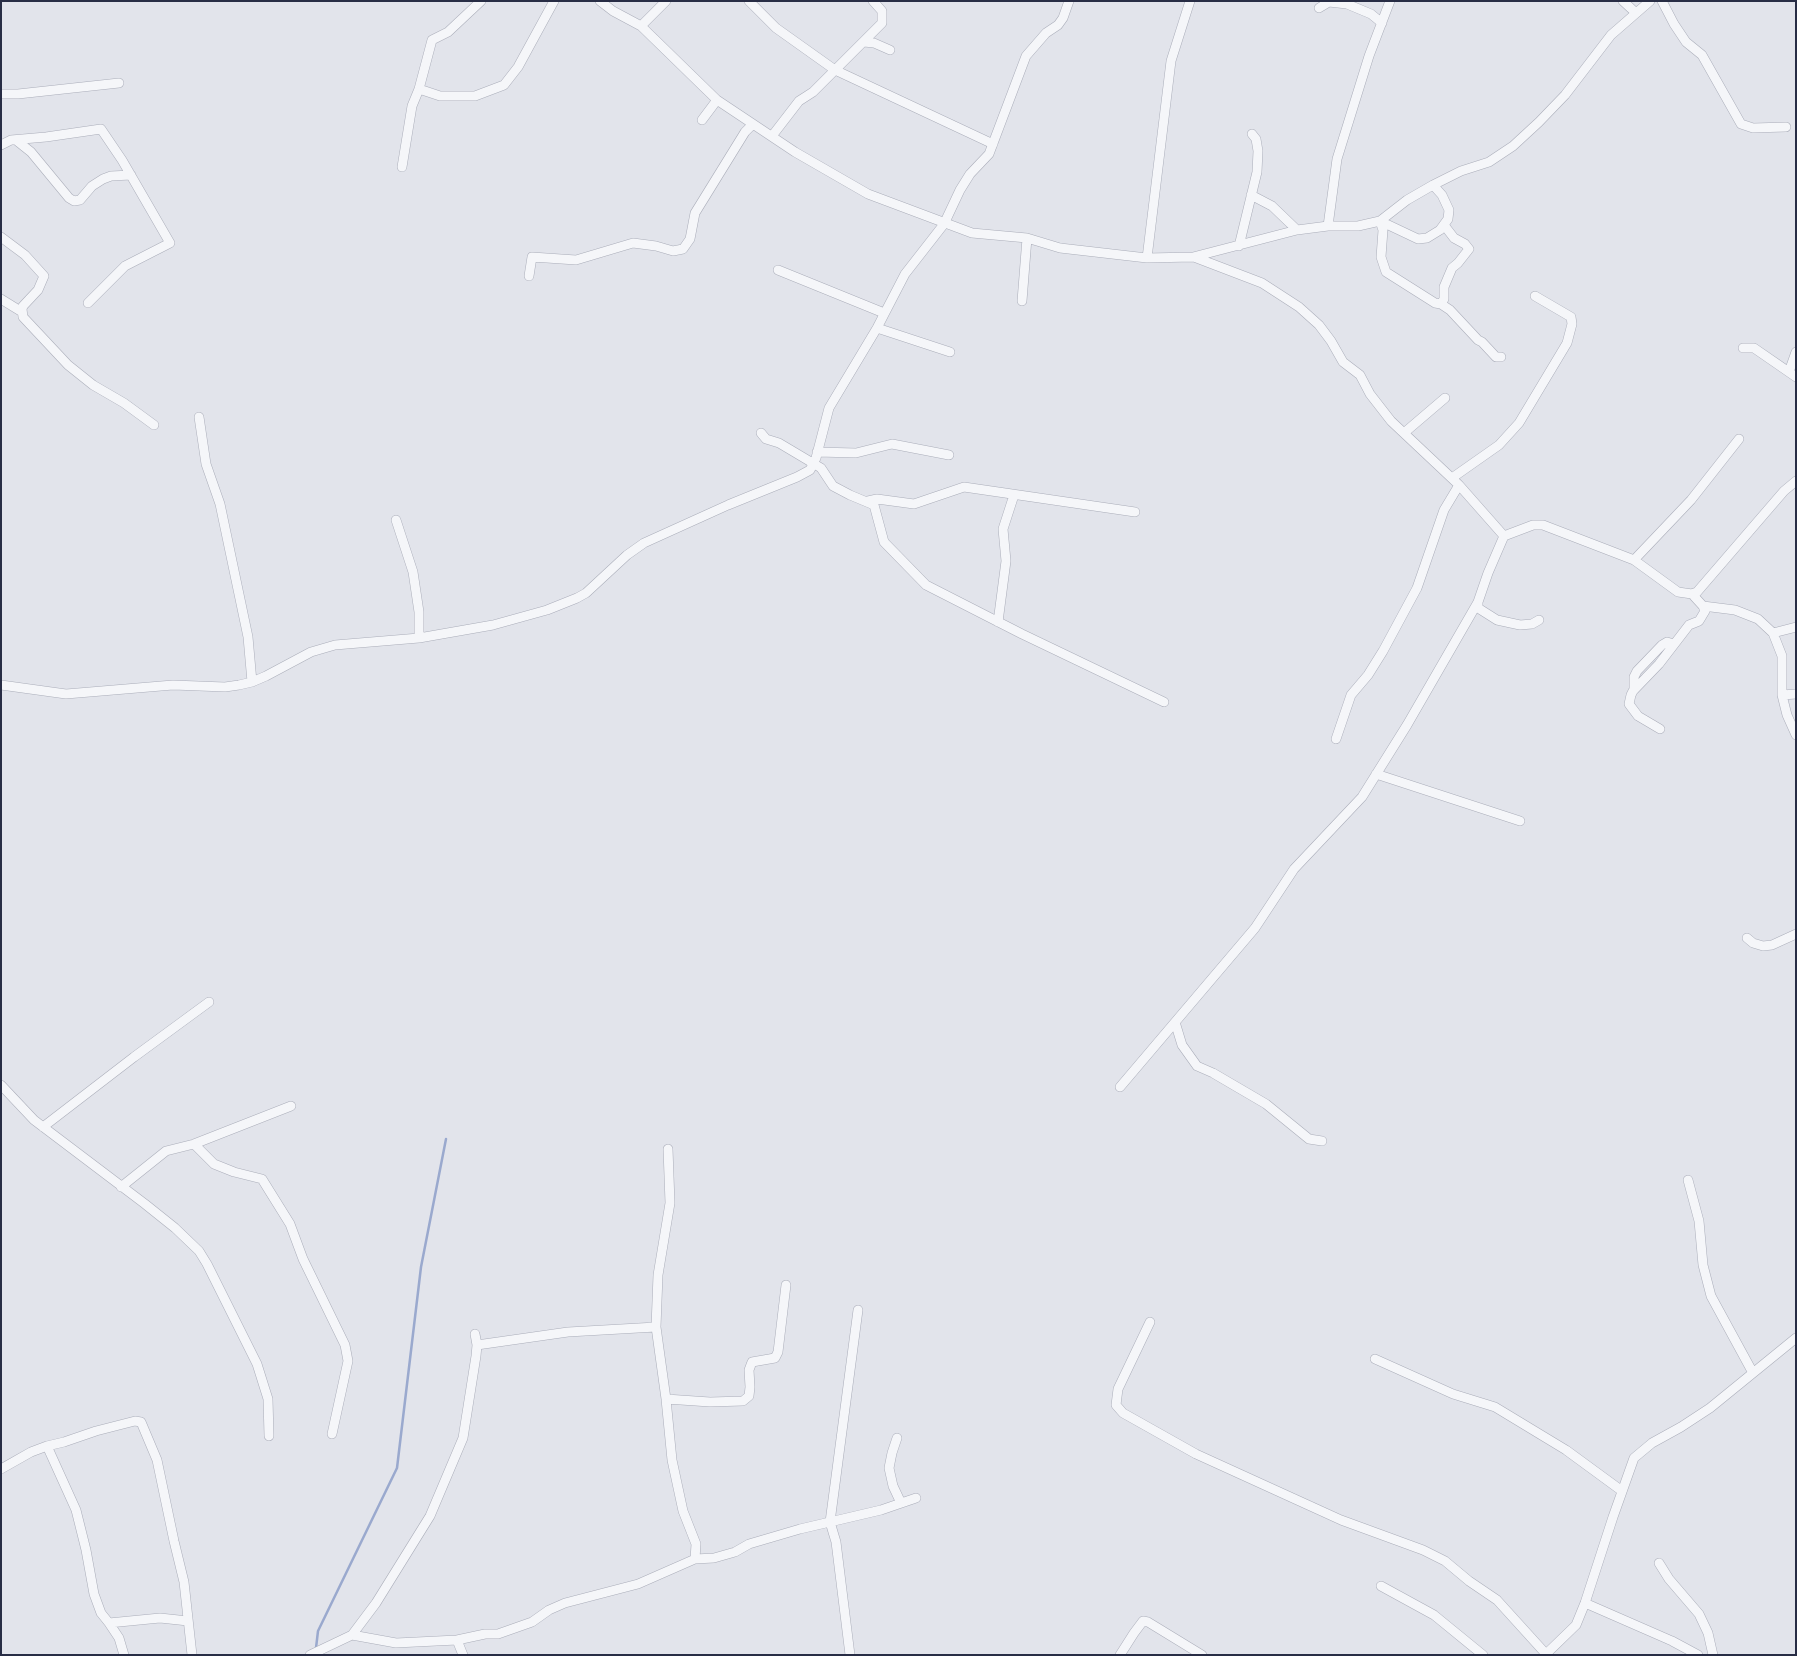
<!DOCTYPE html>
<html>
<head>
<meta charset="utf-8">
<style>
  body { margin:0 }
  #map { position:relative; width:1797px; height:1656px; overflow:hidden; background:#e2e4eb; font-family:Jost,sans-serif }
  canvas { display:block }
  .frame { position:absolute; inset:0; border:2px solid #282d45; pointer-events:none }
</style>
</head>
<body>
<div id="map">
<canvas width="1797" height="1656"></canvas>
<div class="frame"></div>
</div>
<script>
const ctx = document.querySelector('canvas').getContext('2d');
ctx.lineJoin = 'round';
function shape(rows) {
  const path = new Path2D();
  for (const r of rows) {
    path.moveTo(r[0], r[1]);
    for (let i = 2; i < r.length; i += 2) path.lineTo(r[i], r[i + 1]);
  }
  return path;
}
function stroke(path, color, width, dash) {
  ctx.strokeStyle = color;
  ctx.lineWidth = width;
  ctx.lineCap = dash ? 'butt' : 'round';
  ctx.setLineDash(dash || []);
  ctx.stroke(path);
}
stroke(shape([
  [316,1648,318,1631,397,1468,421,1267,446,1139]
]), '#9aa9ce', 2.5);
const street = shape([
  [600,1,613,11,641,26,717,100,795,152,868,194,972,233,1027,238,1060,248,1147,258,1193,257,1297,230,1328,226,1358,226,1380,221,1407,200,1433,185,1461,171,1489,162,1513,146,1539,122,1565,95,1611,35,1650,1],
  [749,1,776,28,835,70,993,144],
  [1623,1,1636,13],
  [1662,1,1674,24,1686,42,1702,55,1741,124,1753,128,1786,127],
  [1319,8,1329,2,1347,4,1371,14,1382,23],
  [641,26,666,1],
  [864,42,874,43,890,50],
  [419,89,432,40,448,32,481,1],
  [1,94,18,94,119,83],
  [702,120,717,100],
  [772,136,799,101,813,92,882,23,882,11,873,1],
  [16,140,31,152,69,198,74,201,80,200,92,186,103,179,111,176,131,175],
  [1,145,11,140,46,137,101,129,122,160,170,243,125,266,88,303],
  [402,167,412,106,419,89,440,96,475,96,504,85,518,67,554,1],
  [1251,195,1272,206,1297,230],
  [1380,221,1383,230,1381,257,1386,272,1435,303,1441,304,1450,310,1478,340,1482,342,1496,357,1501,357],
  [1380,221,1418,239,1427,238,1440,230,1448,219,1449,210,1442,195,1433,185],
  [1328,226,1337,159,1369,56,1390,1],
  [1,237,25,255,44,276,38,290,23,306,22,309,23,317,68,365,93,385,124,403,154,425],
  [1239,246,1257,172,1258,151,1256,139,1252,134],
  [1194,257,1262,283,1299,307,1319,325,1331,341,1343,362,1360,375,1370,394,1391,421,1459,485,1504,536],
  [1147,258,1171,61,1190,1],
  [778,270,884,313],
  [529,276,532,257,576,260,633,243,656,246,673,251,683,249,690,239,695,213,745,132,753,124],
  [1,299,22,312],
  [1022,301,1027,238],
  [1441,304,1444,299,1444,287,1452,268,1458,263,1469,249,1465,244,1454,238,1444,225],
  [877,328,950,352],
  [1743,348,1754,348,1796,377],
  [1790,372,1790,369,1796,352],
  [199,417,206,464,220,504,248,637,252,682],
  [761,433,766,439,779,443,821,468,833,486,850,495,874,505,884,542,926,585,1022,634,1164,702],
  [1404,433,1445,398],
  [817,452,856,453,892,444,949,455],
  [1452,478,1499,445,1519,423,1567,343,1572,324,1571,317,1535,296],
  [868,501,877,499,914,504,964,487,1135,512],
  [396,520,413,572,419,612,419,638],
  [1634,560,1691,500,1739,439],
  [1692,594,1703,606,1735,610,1758,619,1773,633,1782,656,1782,695,1787,715,1796,735],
  [1539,620,1532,624,1520,625,1497,620,1478,608,1478,602,1488,573,1504,536,1533,525,1543,525,1634,560,1678,592,1692,594,1697,592,1784,491,1796,481],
  [998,622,1006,561,1003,529,1014,495],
  [1773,633,1796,627],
  [1,685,66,694,173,685,225,687,239,685,252,682,266,676,311,652,335,645,419,638,493,625,547,610,577,598,586,593,627,555,644,543,728,505,797,477,810,470,816,458,829,408,877,328,905,274,944,224,960,190,970,174,989,154,1026,56,1046,33,1058,25,1063,18,1069,1],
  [1634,690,1634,677,1637,671,1662,645,1667,642,1674,644],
  [1782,695,1796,694],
  [1660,729,1638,716,1629,704,1631,695,1633,691,1659,664,1689,625,1699,621,1705,611,1703,606],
  [1336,739,1351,695,1368,675,1383,651,1417,588,1444,510,1459,485],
  [1376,774,1520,821],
  [1747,938,1753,943,1763,946,1772,945,1796,934],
  [1175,1022,1182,1045,1197,1066,1213,1073,1266,1104,1309,1139,1322,1141],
  [1,1085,34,1120,145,1204,175,1228,199,1251,207,1264,257,1364,268,1399,269,1436],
  [1120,1087,1255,928,1294,869,1362,797,1407,725,1478,602],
  [43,1127,134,1057,209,1002],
  [194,1144,214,1164,234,1172,262,1179,290,1224,303,1259,345,1345,348,1361,332,1434],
  [668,1149,670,1203,658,1275,656,1327,666,1399,672,1460,683,1511,696,1544,695,1559],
  [1688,1180,1699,1221,1703,1265,1711,1296,1753,1373],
  [121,1187,166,1151,194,1144,291,1106],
  [1150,1322,1118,1389,1116,1405,1123,1413,1196,1454,1341,1520,1423,1550,1445,1561,1469,1581,1497,1600,1546,1654],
  [477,1345,568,1332,656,1327],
  [1375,1359,1453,1394,1495,1407,1566,1450,1622,1491],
  [666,1399,710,1402,743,1401,749,1396,750,1387,749,1370,752,1362,775,1358,778,1352,786,1285],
  [897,1438,892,1453,889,1468,893,1486,901,1503],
  [47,1446,76,1510,86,1550,94,1594,101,1613,109,1623,160,1618,188,1621],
  [1,1469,31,1452,47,1446,64,1442,96,1431,135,1421,141,1422,157,1460,174,1541,184,1582,192,1655],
  [1659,1563,1669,1579,1699,1614,1708,1633,1713,1655],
  [1381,1586,1434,1615,1483,1655],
  [1585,1603,1672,1641,1698,1655],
  [109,1623,119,1638,124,1655],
  [352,1635,396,1643,457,1640,485,1634,498,1634,532,1622,549,1610,565,1603,638,1584,695,1559,714,1558,735,1552,749,1544,800,1529,881,1510,916,1498],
  [457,1640,463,1655],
  [310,1655,352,1635,376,1603,430,1516,463,1438,476,1356,477,1345,475,1334],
  [850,1655,836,1542,830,1522,858,1310],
  [1120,1655,1134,1633,1143,1621,1148,1622,1202,1655],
  [1545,1655,1576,1625,1585,1603,1613,1517,1634,1458,1652,1443,1681,1427,1710,1408,1796,1338]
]);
stroke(street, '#aaadb9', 10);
stroke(street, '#f5f6f9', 9);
</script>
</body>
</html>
